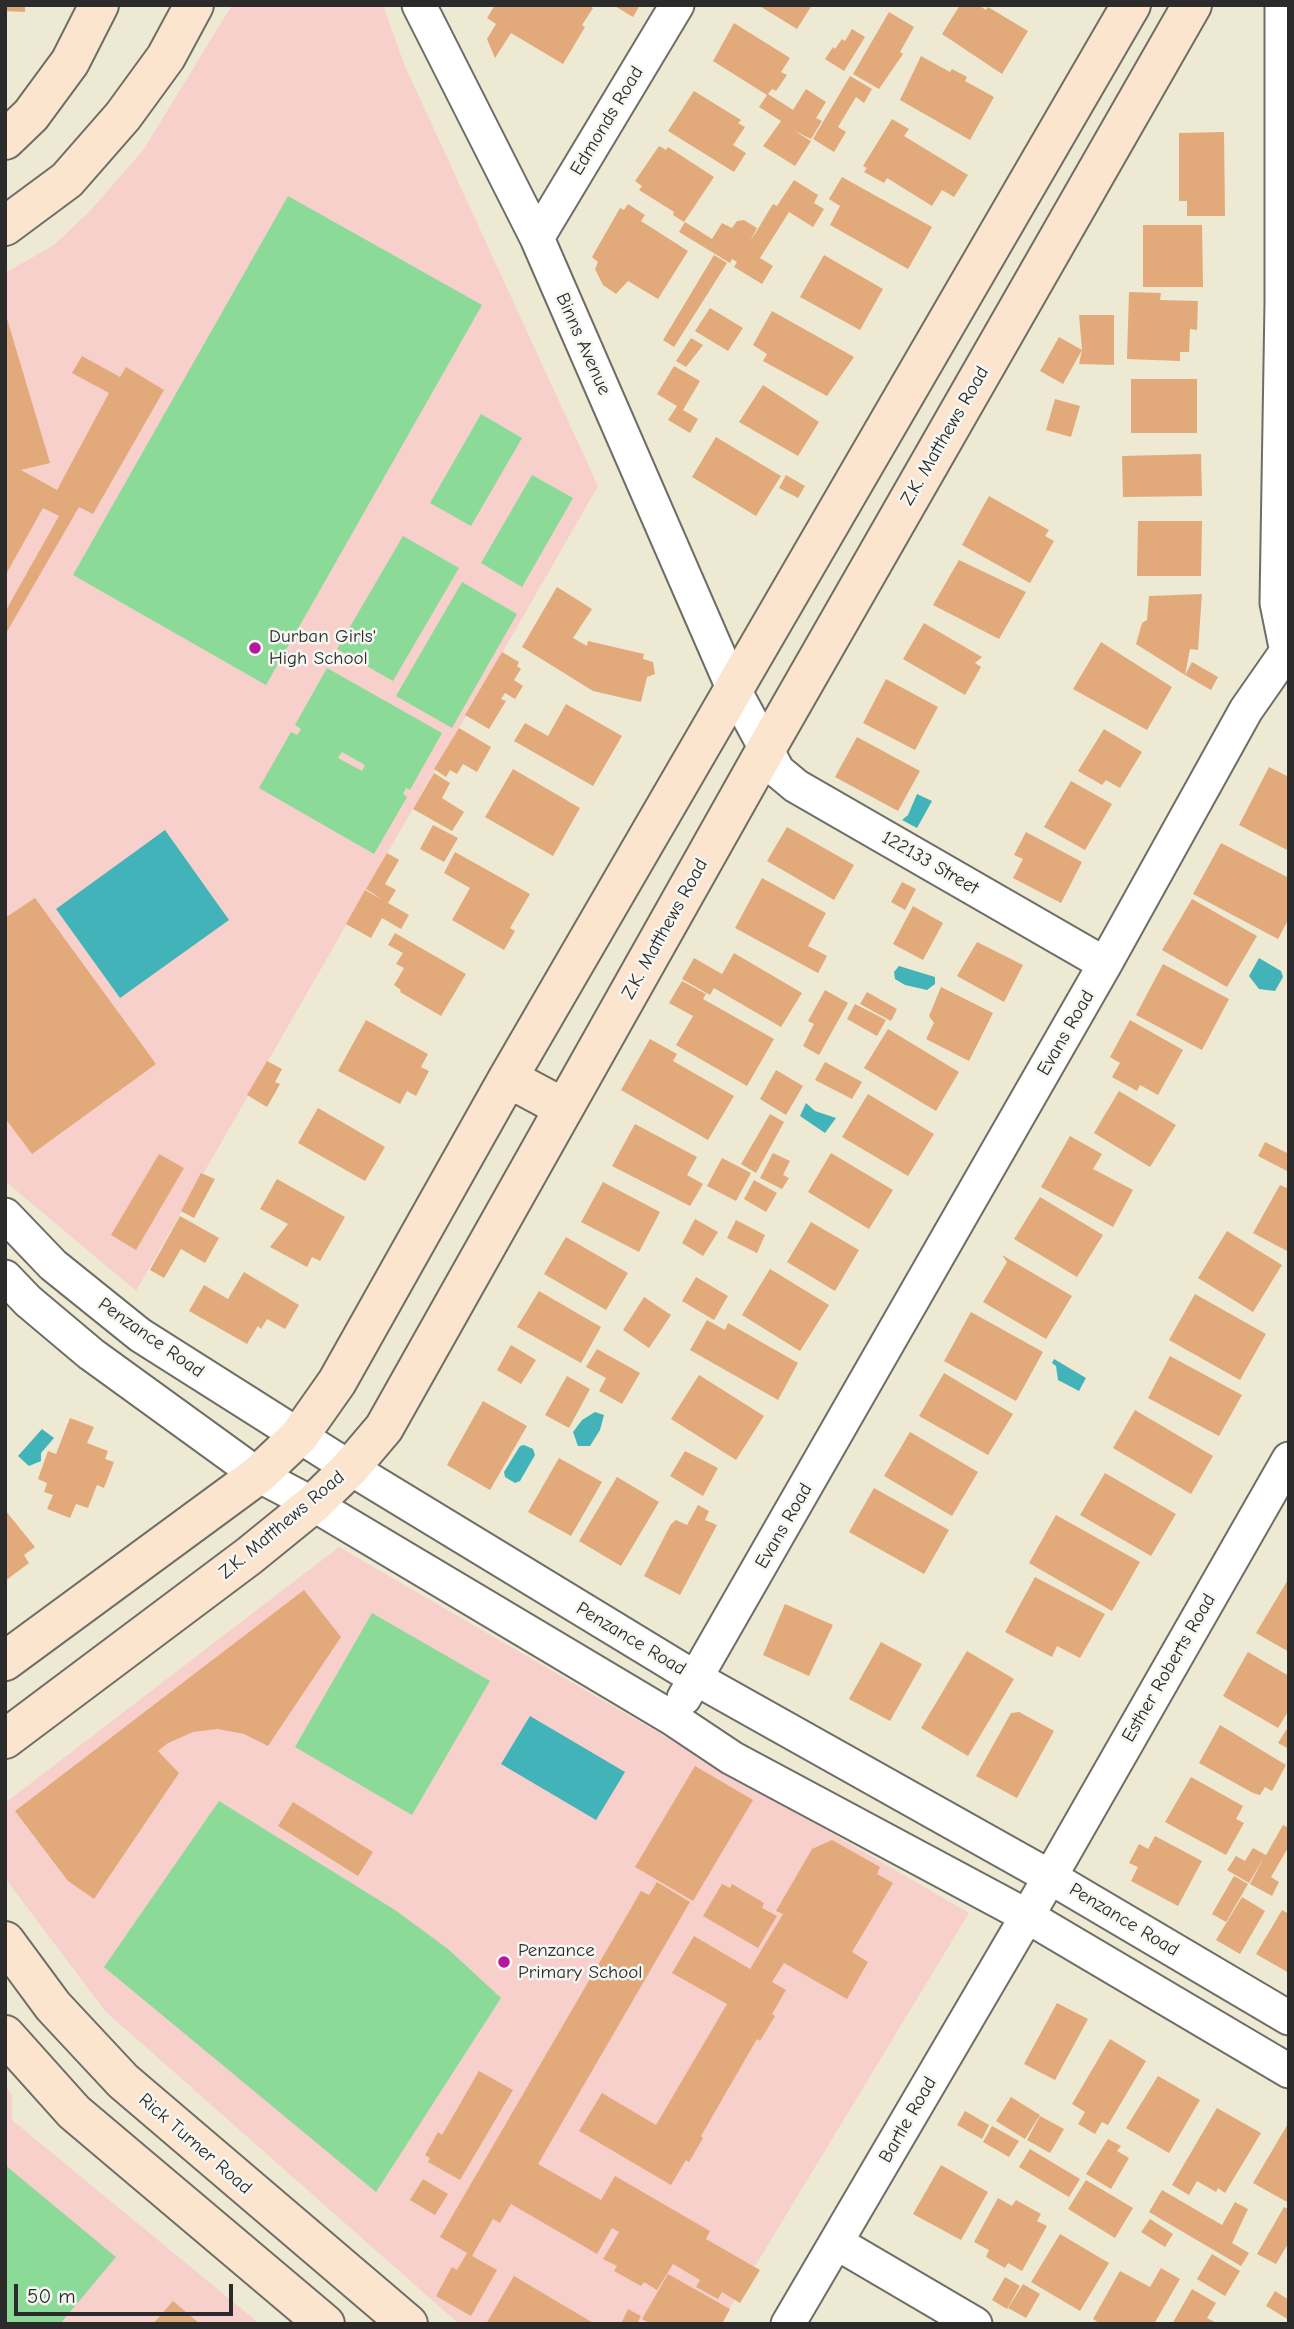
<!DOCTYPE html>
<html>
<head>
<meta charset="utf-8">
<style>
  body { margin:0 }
  #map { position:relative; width:1294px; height:2329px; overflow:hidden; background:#eee9d3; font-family:"Comic Neue",sans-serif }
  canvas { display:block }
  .frame { position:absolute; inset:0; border:7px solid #2b2b2b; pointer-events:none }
  .scale { position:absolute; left:14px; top:2284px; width:219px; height:32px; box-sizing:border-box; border:4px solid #2b2b2b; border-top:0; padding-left:9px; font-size:21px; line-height:24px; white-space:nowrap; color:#2b2b2b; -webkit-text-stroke:5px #f6f6f2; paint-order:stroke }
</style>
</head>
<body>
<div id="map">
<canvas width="1294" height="2329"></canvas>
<div class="frame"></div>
<div class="scale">50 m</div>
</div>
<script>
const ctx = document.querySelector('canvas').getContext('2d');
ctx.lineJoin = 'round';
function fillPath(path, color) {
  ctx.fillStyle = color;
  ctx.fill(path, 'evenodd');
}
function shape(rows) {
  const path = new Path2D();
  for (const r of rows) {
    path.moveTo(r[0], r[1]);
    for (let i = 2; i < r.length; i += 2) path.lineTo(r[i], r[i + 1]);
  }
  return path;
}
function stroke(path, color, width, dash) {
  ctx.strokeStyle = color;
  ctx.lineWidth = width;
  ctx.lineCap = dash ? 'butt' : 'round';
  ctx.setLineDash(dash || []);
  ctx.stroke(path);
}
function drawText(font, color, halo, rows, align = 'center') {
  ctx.font = font + ' "Comic Neue",sans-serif';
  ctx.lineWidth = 5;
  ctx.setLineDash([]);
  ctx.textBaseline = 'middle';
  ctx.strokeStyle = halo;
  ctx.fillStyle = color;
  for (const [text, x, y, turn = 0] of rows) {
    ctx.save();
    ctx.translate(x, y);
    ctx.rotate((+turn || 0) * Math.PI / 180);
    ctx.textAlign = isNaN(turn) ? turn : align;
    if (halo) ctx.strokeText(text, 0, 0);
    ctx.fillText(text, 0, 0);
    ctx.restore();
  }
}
fillPath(shape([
  [232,5,383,5,404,64,598,486,136,1291,5,1181,5,273,54,245,91,210,144,149],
  [339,1547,969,1913,720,2324,459,2324,105,2011,5,1878,5,1803],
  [5,2086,12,2095,12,2120,260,2324,5,2324]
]), '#f7d0cc');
fillPath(shape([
  [288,196,482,305,266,685,73,575],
  [481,414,522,438,471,526,430,503],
  [532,475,573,498,522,587,481,563],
  [403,536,459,568,393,681,337,649],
  [462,582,517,614,452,728,396,696],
  [327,668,442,733,410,790,406,788,403,794,407,797,374,854,259,788,291,732,297,735,301,729,295,725],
  [342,752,365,765,362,771,338,758],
  [372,1613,490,1681,412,1815,295,1747],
  [219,1801,395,1910,448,1949,501,1998,376,2192,104,1967],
  [5,2165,116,2257,60,2324,5,2324]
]), '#8cda98');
fillPath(shape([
  [917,794,932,801,917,828,902,820,908,815],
  [165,830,229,920,120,998,56,909],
  [1259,958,1281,971,1283,977,1275,991,1259,989,1249,976],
  [899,966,935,977,935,984,927,990,905,985,895,979,894,972],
  [806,1103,815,1111,836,1118,825,1133,800,1116],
  [1054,1359,1086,1378,1079,1391,1058,1380,1056,1366,1052,1363],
  [595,1412,604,1415,600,1430,590,1446,578,1446,573,1432,582,1420],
  [42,1429,54,1438,41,1453,41,1461,29,1466,18,1456],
  [524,1445,533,1449,535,1455,520,1481,515,1483,505,1477,504,1472,520,1446],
  [530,1716,625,1772,596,1820,501,1764]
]), '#42b3b9');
fillPath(shape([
  [5,5,25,5,25,12,5,11],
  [495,5,589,5,593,8,582,25,585,27,563,64,511,33,495,58,487,39,496,24,487,18],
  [613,5,640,5,633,17],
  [758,5,812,5,797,29],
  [960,5,978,5,986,10,988,7,1028,31,1002,74,942,34],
  [889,12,914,27,900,52,903,54,879,89,853,74],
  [734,23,790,58,781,72,787,75,776,91,772,89,768,94,793,110,806,89,826,102,816,118,822,121,811,139,793,130,811,141,795,166,763,146,781,121,759,107,767,95,713,61],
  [852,29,865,37,844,71,825,59,833,47,835,49,842,39,845,41],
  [921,56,950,72,952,69,967,77,965,81,994,97,970,140,900,100],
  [850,76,872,89,864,103,856,97,838,127,846,132,834,152,813,139],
  [694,91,741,120,738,123,745,127,733,145,746,153,734,172,668,131],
  [892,119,909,129,904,136,968,175,954,197,942,190,932,206,887,178,884,183,864,172,867,168,863,166],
  [1224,132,1225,216,1187,216,1187,201,1179,201,1179,133],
  [659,146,666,150,668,147,714,177,684,222,673,215,674,212,639,190,642,186,635,181],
  [842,177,932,227,908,269,830,225,840,206,829,199],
  [794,180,818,195,814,203,824,209,813,227,789,212,760,258,773,266,762,284,734,267,737,262,732,259,730,263,679,232,685,222,712,239,722,223,732,228,737,221,744,220,757,228,750,242,773,204,777,206],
  [628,204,645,215,641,221,688,251,658,299,628,281,616,294,603,285,595,269,598,262,592,257,620,208,624,210],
  [1143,225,1202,225,1203,287,1143,287],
  [714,255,727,263,674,347,663,340],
  [824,255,883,289,860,330,800,297],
  [1129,292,1161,293,1160,300,1198,301,1197,330,1190,329,1189,352,1180,352,1180,361,1127,359],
  [710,308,743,328,728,351,695,331],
  [772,311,854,357,827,396,763,361,767,354,753,345],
  [5,312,50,463,21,470,57,490,109,393,72,373,82,356,120,377,126,367,164,390,93,514,79,507,5,635,5,612,59,516,43,508,5,576],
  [1079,315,1114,315,1114,365,1079,364,1082,350],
  [1059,337,1082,350,1063,384,1040,371],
  [691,338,703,345,686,367,676,361],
  [674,366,700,381,683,410,698,419,690,433,668,420,677,406,657,394],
  [1131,379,1197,379,1197,433,1131,433],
  [763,385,819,422,798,456,739,422],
  [1055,399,1080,406,1071,437,1046,430],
  [716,437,781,476,756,516,692,477],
  [1201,454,1202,496,1123,497,1122,456],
  [786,475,805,486,798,498,779,488],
  [989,496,1049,530,1045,536,1054,541,1030,583,962,545],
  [1138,521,1202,521,1201,576,1137,576],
  [959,560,1026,592,999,639,933,605],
  [557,587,592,609,573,638,587,646,588,641,644,654,643,659,653,662,655,674,647,677,641,702,593,691,522,647],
  [1202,594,1198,650,1190,649,1185,675,1136,644,1142,623,1147,620,1149,596],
  [924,623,982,657,975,663,981,667,965,695,903,659],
  [1101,642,1172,687,1147,730,1073,689],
  [502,652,519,662,517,666,521,669,514,680,523,686,515,699,505,693,501,699,506,701,489,729,465,715],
  [1192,662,1218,677,1211,690,1185,675],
  [886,679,938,707,915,750,863,723],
  [566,704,622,736,593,786,514,741,525,723,548,736],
  [459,728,491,747,477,772,463,764,457,774,450,770,446,777,434,769],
  [1104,729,1142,752,1120,788,1106,780,1102,785,1078,771],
  [857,737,920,771,898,811,835,777],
  [1269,767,1289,777,1289,851,1239,825],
  [513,769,580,808,553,856,485,817],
  [434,773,450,783,442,798,464,812,452,831,413,809],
  [1071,781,1112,804,1085,850,1044,827],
  [433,825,458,838,444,862,420,849],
  [787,827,854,865,834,900,767,861],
  [1026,832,1082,862,1061,903,1013,878,1023,859,1014,855],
  [1221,843,1289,878,1289,918,1278,939,1193,894],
  [455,852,530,894,510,928,515,931,504,950,452,920,470,888,444,873],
  [387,853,399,860,385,884,396,890,388,903,409,915,401,929,382,918,371,938,346,924,365,890,383,900,366,889],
  [762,878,826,913,808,946,827,956,818,973,735,928],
  [902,882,916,889,905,910,891,902],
  [35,898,156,1064,32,1154,5,1118,5,918],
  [1192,899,1257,936,1227,987,1162,950],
  [913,906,943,923,923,960,893,944],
  [395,933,466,974,441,1016,400,992,401,990,394,985,404,968,396,964,403,953,388,945],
  [977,942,1023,965,1004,1002,957,976],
  [734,953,802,993,781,1027,714,988,710,995,682,979,694,958,722,974],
  [1163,964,1229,999,1202,1050,1136,1015],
  [682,981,706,994,703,999,774,1039,747,1086,676,1045,693,1016,669,1003],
  [941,987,993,1013,969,1061,926,1039,934,1023,929,1016],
  [825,990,848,1003,819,1055,803,1046,814,1024,808,1021],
  [867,992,897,1009,891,1021,860,1004],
  [855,1004,886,1020,877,1036,847,1019],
  [366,1020,428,1054,421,1067,429,1071,416,1096,407,1091,400,1104,338,1071],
  [1130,1020,1183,1050,1158,1095,1140,1085,1137,1091,1112,1077,1120,1063,1110,1057],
  [888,1029,959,1072,936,1111,864,1068],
  [650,1039,677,1054,673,1061,734,1096,708,1140,621,1090],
  [267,1061,282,1069,275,1082,280,1084,267,1107,247,1095],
  [825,1062,862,1082,852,1099,815,1080],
  [776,1070,803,1086,786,1115,760,1099],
  [1119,1091,1176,1125,1150,1167,1094,1133],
  [868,1094,934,1134,908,1176,842,1137],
  [318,1108,385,1147,365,1181,298,1143],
  [770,1114,784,1122,756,1173,741,1164],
  [635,1124,697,1157,687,1175,703,1184,690,1206,612,1166],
  [1070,1136,1102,1154,1093,1169,1133,1190,1113,1227,1041,1187],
  [1265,1142,1289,1154,1289,1172,1258,1156],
  [773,1153,790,1161,783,1175,789,1178,782,1189,760,1178],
  [831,1153,893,1190,869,1229,808,1192],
  [159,1154,184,1168,136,1250,111,1235],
  [722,1158,751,1173,736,1201,707,1186],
  [201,1173,215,1179,194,1218,181,1211],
  [277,1179,345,1217,320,1261,312,1257,307,1267,270,1247,288,1224,260,1209],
  [754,1180,777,1193,766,1212,744,1199],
  [603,1182,660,1212,639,1252,581,1222],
  [1280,1185,1289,1189,1289,1252,1253,1233],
  [1040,1197,1103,1235,1077,1277,1014,1239],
  [180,1216,219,1238,205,1263,181,1249,164,1278,150,1270],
  [695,1219,718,1232,703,1256,682,1243],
  [736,1220,765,1235,757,1253,727,1238],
  [811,1222,859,1250,835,1291,787,1262],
  [1227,1231,1282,1265,1253,1312,1198,1278],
  [566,1237,628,1273,606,1310,544,1274],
  [1002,1255,1072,1296,1046,1339,983,1302,1007,1262],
  [770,1269,829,1305,800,1351,742,1315],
  [244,1272,299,1305,285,1329,267,1319,261,1329,258,1326,247,1344,189,1311,204,1285,228,1299],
  [696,1277,728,1296,714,1320,682,1301],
  [539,1291,601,1327,581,1363,517,1327],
  [1195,1294,1266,1334,1240,1380,1169,1340],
  [644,1297,671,1315,649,1348,623,1330],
  [971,1312,1043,1352,1016,1401,944,1361],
  [707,1320,725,1330,728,1323,798,1363,778,1400,690,1350],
  [511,1345,536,1360,521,1384,497,1370],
  [597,1349,640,1373,622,1404,599,1391,606,1378,586,1367],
  [1170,1356,1242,1395,1219,1436,1148,1398],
  [944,1373,1013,1414,988,1455,919,1416],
  [699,1375,764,1416,736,1460,671,1419],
  [567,1376,590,1389,569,1428,545,1415],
  [483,1401,527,1426,490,1490,447,1465],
  [1135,1410,1213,1456,1191,1494,1113,1448],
  [70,1418,94,1427,87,1443,108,1451,105,1459,114,1462,104,1488,97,1485,88,1508,76,1504,70,1518,47,1509,53,1495,44,1492,47,1483,38,1479,48,1451,56,1454],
  [910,1432,978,1472,952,1516,884,1476],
  [685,1451,718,1468,703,1496,670,1476],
  [559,1458,602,1482,571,1536,528,1512],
  [1105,1473,1176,1514,1151,1556,1080,1515],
  [617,1477,659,1502,621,1566,579,1541],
  [874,1488,949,1530,924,1574,849,1532],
  [698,1505,709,1511,705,1520,717,1525,680,1595,644,1576,671,1524,676,1520,687,1525],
  [5,1510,35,1547,24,1555,29,1563,5,1581],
  [1056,1515,1140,1562,1112,1611,1029,1563],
  [1035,1577,1105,1614,1080,1658,1057,1646,1052,1657,1005,1632],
  [1289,1578,1289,1652,1256,1633],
  [304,1590,341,1637,268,1746,244,1734,218,1729,193,1732,168,1743,158,1751,179,1773,94,1899,68,1881,15,1811],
  [785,1604,833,1625,809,1676,763,1655],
  [881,1642,922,1664,890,1721,849,1699],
  [967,1651,1014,1679,968,1756,921,1728],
  [1248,1652,1289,1676,1289,1710,1278,1728,1223,1696],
  [1019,1712,1054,1731,1017,1798,976,1776,1011,1713],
  [1220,1725,1286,1765,1272,1791,1265,1787,1260,1795,1253,1793,1199,1763],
  [1286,1730,1289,1731,1289,1749,1278,1743],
  [695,1766,753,1800,693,1901,635,1867],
  [1191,1777,1243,1806,1236,1819,1244,1823,1226,1855,1165,1822],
  [293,1802,373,1852,358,1876,278,1826],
  [1283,1825,1289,1828,1289,1846,1271,1877,1279,1882,1272,1896,1250,1884,1264,1857,1249,1883,1227,1870,1236,1856,1245,1861,1253,1848,1266,1855],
  [1155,1836,1202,1861,1178,1906,1131,1881,1138,1867,1129,1863,1139,1844,1148,1849],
  [832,1840,880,1867,877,1874,893,1883,852,1952,868,1962,847,1999,784,1963,772,1982,786,1990,772,2014,775,2016,760,2041,757,2039,701,2136,703,2138,689,2162,686,2160,671,2185,579,2131,602,2093,656,2125,727,2004,672,1973,694,1936,750,1969,783,1914,776,1911,812,1849],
  [1234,1876,1248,1884,1226,1922,1212,1914],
  [657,1882,690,1902,538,2164,601,2200,615,2176,710,2231,706,2239,760,2270,740,2303,722,2292,718,2299,696,2287,700,2280,673,2264,657,2290,644,2282,641,2286,614,2271,617,2266,603,2259,619,2232,612,2228,597,2254,511,2204,500,2223,493,2219,472,2256,497,2270,471,2316,436,2296,452,2267,457,2270,467,2253,440,2237,641,1891,649,1895],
  [722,1884,730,1888,732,1884,764,1903,762,1908,777,1916,758,1948,703,1916],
  [1242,1897,1265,1911,1240,1954,1216,1940],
  [1282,1910,1289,1914,1289,1973,1256,1954],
  [1057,2003,1088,2019,1055,2080,1024,2064],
  [1110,2039,1146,2061,1108,2125,1102,2122,1095,2134,1078,2124,1085,2112,1072,2104],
  [479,2071,513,2090,460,2180,428,2162,430,2158,425,2155,438,2132,442,2135],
  [1158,2076,1200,2100,1169,2153,1126,2128],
  [1011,2097,1040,2115,1025,2139,996,2121],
  [1217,2108,1261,2133,1225,2193,1218,2188,1216,2192,1197,2181,1189,2195,1172,2185],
  [965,2111,989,2125,982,2139,957,2125],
  [1040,2116,1064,2129,1050,2153,1027,2140],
  [1289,2122,1289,2203,1253,2183],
  [992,2126,1019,2141,1009,2157,983,2142],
  [1108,2139,1121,2146,1117,2151,1129,2158,1111,2189,1086,2174],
  [1030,2149,1080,2179,1069,2197,1019,2167],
  [941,2165,988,2192,961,2240,913,2214],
  [423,2179,448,2194,435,2215,410,2200],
  [1086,2180,1133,2208,1115,2238,1068,2209],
  [1162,2190,1222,2225,1235,2202,1248,2209,1232,2243,1249,2253,1241,2266,1149,2212],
  [998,2198,1012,2206,1016,2200,1041,2214,1037,2221,1047,2226,1022,2271,1008,2263,1005,2268,986,2257,989,2250,974,2242],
  [1284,2207,1289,2209,1289,2242,1276,2264,1257,2254],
  [1150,2219,1173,2234,1165,2247,1141,2232],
  [1060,2234,1109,2263,1080,2311,1031,2282],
  [1212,2254,1240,2271,1225,2296,1197,2279],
  [1161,2268,1180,2279,1154,2324,1101,2324,1093,2319,1120,2271,1150,2287],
  [668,2274,730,2309,722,2324,651,2324,642,2319],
  [514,2276,595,2324,486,2324],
  [1005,2277,1020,2286,1007,2309,992,2300],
  [1023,2284,1040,2294,1026,2318,1008,2308],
  [1192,2289,1216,2303,1207,2318,1218,2324,1172,2324],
  [1275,2291,1289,2300,1289,2320,1266,2306],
  [173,2301,200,2324,153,2324],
  [628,2309,641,2316,637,2324,621,2324]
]), '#e2aa7a');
const street = shape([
  [419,5,537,238,733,688,778,771,796,786,1105,964],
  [1282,5,1282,303,1277,603,1289,662],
  [537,238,677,5],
  [5,1215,53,1265,140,1335,350,1468,697,1679,1050,1877,1289,2018],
  [5,1277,28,1301,91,1354,258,1475,313,1504,672,1718,732,1758,1025,1915,1289,2071],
  [684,1698,1105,964,1246,710,1285,654],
  [837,2243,975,2324],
  [788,2324,1050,1877,1289,1459]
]);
const secondary = shape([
  [5,140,31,115,70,62,99,5],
  [5,226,67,180,123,116,166,57,194,5],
  [508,1078,564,1108],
  [5,1661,258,1475,299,1436,337,1382,508,1078,1131,5],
  [5,1739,249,1556,313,1504,350,1468,384,1428,765,751,1192,5],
  [5,1941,53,2006,123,2081,408,2324],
  [5,2035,74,2112,325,2324]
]);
stroke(street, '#6f6e66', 37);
stroke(secondary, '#6f6e66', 42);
stroke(street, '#fff', 33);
stroke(secondary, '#fce5cf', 38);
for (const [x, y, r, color] of [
  [255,648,7,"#b5179e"],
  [504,1962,7,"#b5179e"]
]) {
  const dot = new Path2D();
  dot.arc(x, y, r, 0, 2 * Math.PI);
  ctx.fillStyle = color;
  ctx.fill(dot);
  stroke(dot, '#f6f6f2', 2.5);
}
drawText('19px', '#2b2b2b', '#f6f6f2', [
  ["Edmonds Road",607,121,-59],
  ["Binns Avenue",583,344,66],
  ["Z.K. Matthews Road",945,436,-60],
  ["122133 Street",930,863,30],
  ["Z.K. Matthews Road",665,929,-61],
  ["Evans Road",1066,1033,-60],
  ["Penzance Road",151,1338,35],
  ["Z.K. Matthews Road",282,1525,-40],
  ["Evans Road",784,1526,-60],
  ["Penzance Road",631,1639,31],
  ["Esther Roberts Road",1169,1668,-60],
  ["Penzance Road",1124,1920,31],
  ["Bartle Road",908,2120,-60],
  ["Rick Turner Road",195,2144,41]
]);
drawText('19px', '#2b2b2b', '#f6f6f2', [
  ["Durban Girls'",269,637],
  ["High School",269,659],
  ["Penzance",518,1951],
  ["Primary School",518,1973]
], 'left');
</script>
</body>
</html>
